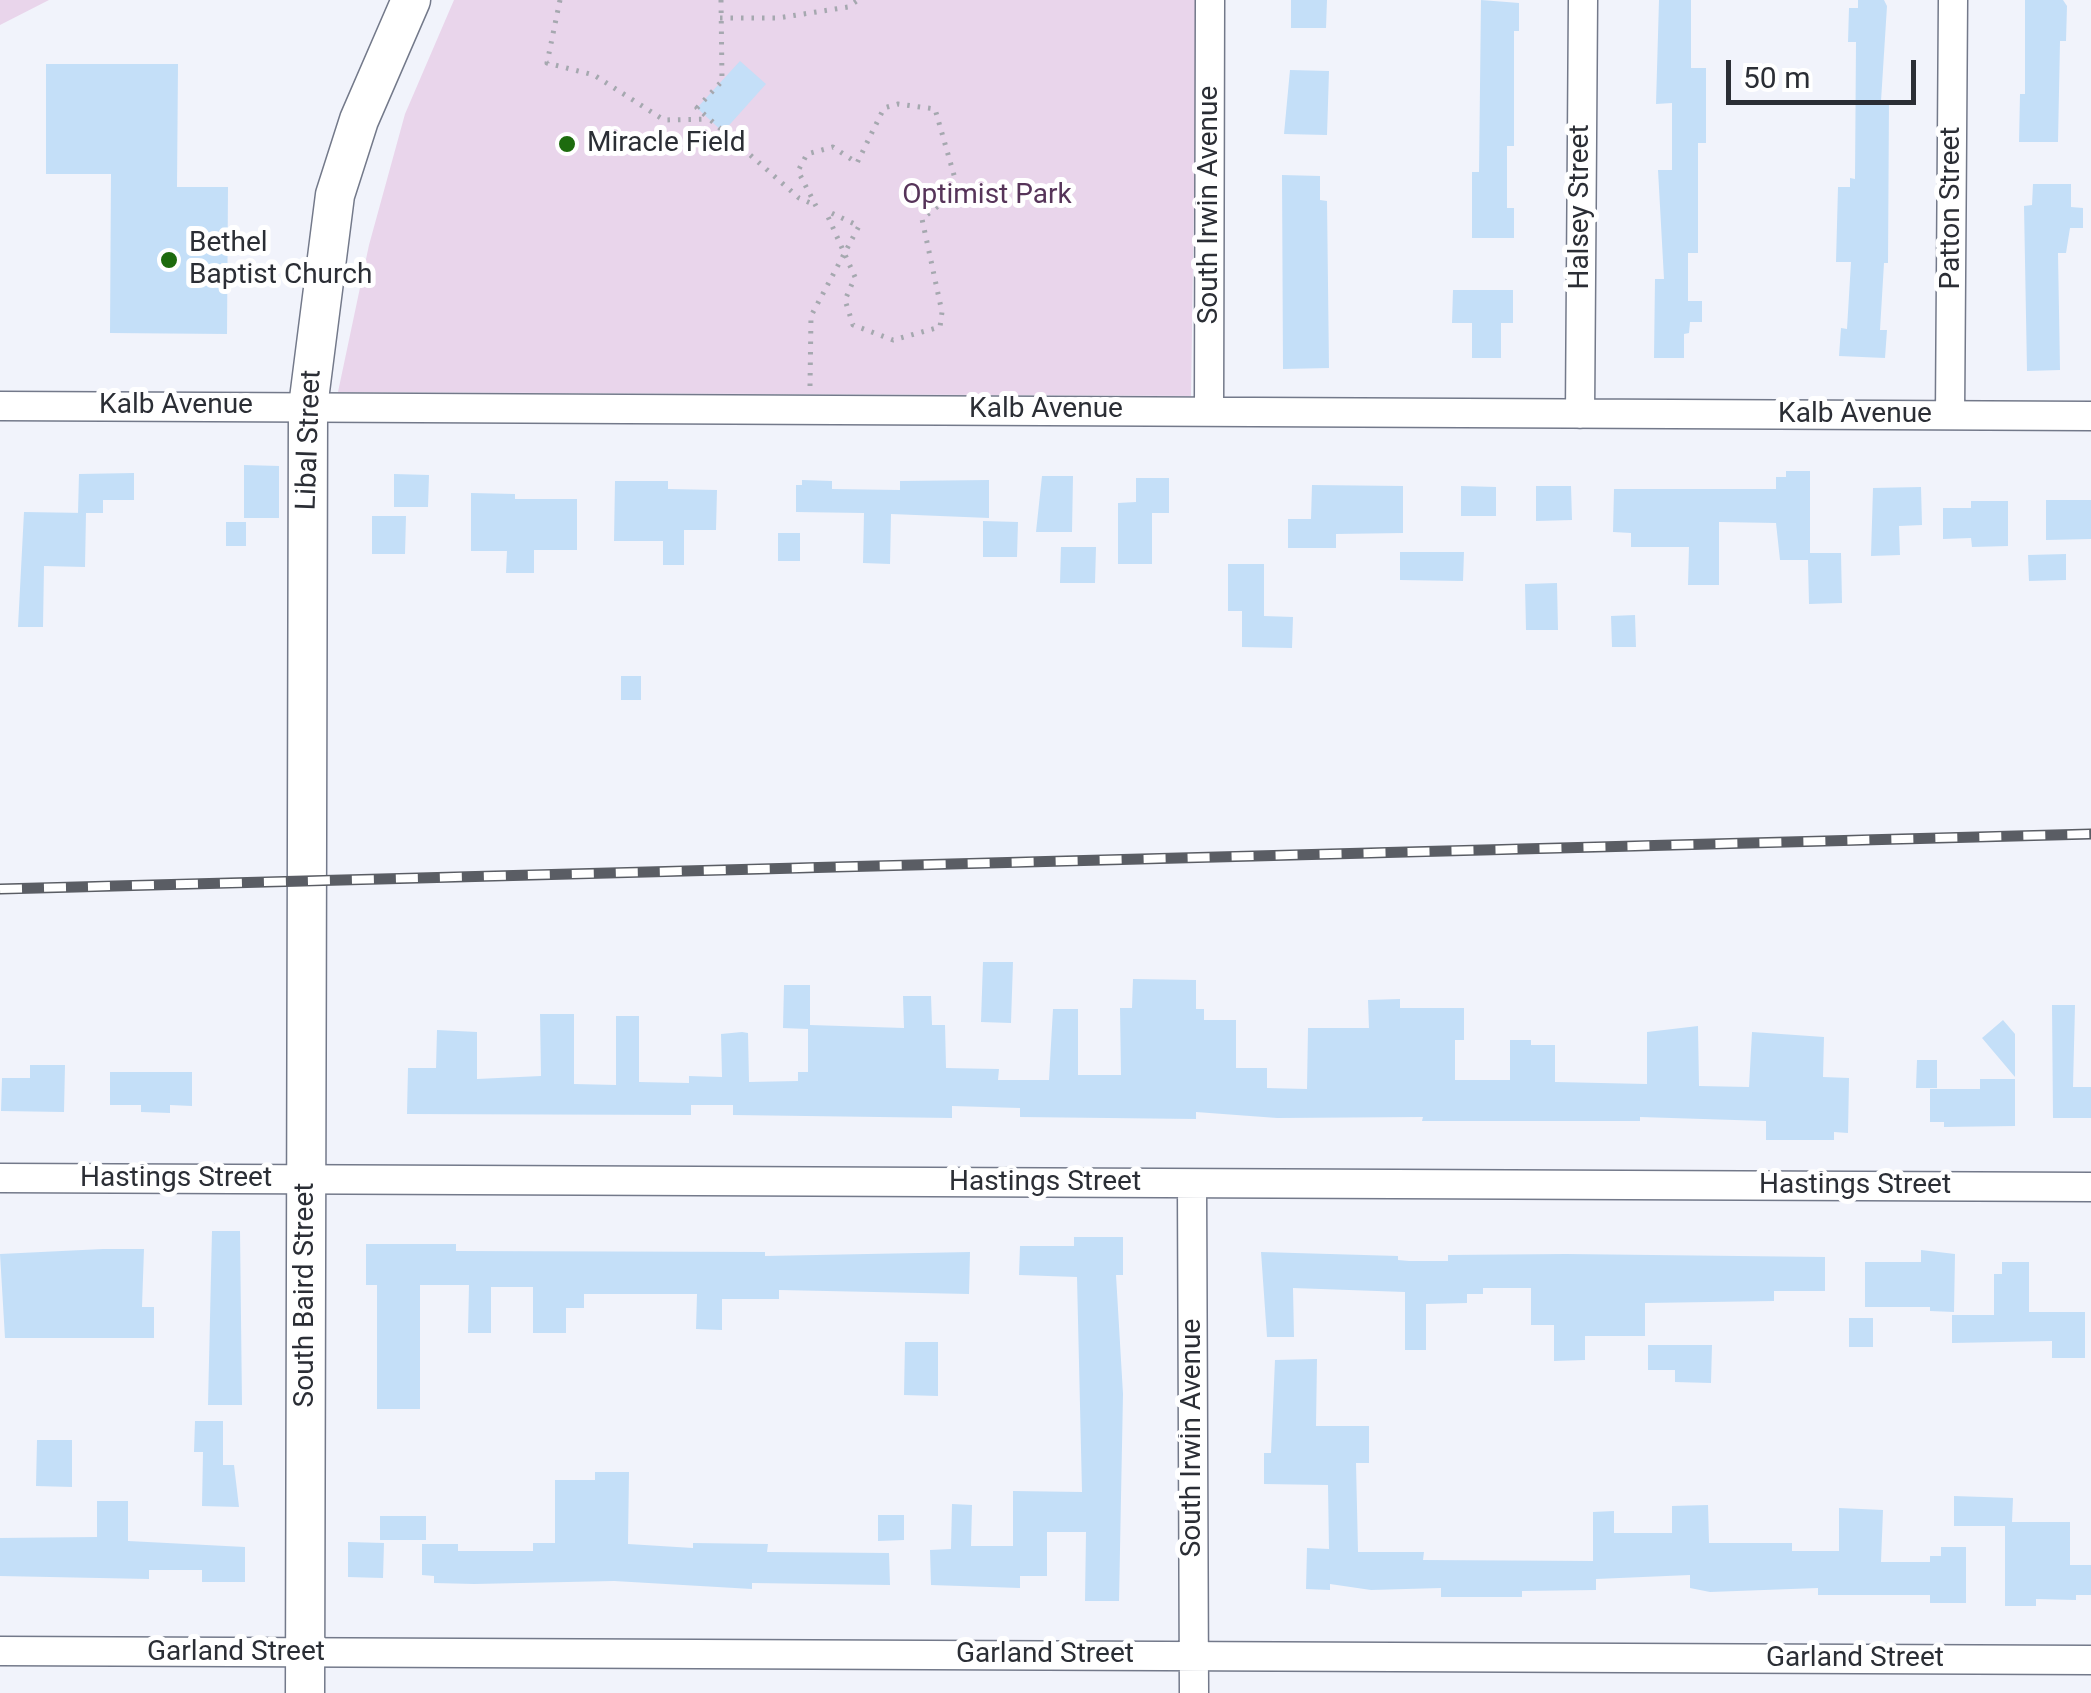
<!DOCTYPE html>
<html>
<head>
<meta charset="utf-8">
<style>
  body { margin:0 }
  #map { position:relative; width:2091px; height:1693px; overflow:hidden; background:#f1f3fb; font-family:Roboto,sans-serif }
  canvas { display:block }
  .scale { position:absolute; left:1726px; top:60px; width:190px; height:45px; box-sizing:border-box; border:5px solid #2b2e35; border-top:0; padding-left:12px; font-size:30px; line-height:35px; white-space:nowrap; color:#2b2e35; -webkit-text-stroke:8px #fff; paint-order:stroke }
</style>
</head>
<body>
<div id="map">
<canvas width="2091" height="1693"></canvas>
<div class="scale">50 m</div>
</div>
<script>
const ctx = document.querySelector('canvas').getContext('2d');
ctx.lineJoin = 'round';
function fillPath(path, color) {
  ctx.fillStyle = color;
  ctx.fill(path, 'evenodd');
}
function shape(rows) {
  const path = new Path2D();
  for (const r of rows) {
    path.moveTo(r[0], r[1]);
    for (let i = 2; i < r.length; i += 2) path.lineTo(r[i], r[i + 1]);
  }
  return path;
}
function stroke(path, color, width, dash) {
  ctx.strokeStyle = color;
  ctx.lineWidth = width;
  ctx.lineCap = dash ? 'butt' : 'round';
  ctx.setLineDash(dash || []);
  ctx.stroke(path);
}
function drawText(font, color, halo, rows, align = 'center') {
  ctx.font = font + ' Roboto,sans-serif';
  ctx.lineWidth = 10;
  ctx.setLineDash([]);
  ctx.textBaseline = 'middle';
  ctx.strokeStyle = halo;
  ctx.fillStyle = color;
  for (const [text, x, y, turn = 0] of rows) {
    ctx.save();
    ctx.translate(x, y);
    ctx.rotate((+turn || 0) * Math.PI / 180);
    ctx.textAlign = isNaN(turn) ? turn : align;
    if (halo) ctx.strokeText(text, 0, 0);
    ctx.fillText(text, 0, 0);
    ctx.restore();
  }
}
fillPath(shape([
  [0,0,49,0,0,25],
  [454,0,1197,0,1191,396,338,392,369,245,405,114]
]), '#e9d5eb');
fillPath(shape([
  [1291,0,1327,0,1326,28,1291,28],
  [1481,0,1519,3,1519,31,1514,31,1514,146,1507,146,1507,208,1514,208,1514,238,1472,238,1472,172,1479,172],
  [1659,0,1691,0,1691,68,1706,68,1706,143,1698,143,1698,253,1688,253,1688,301,1702,301,1702,322,1690,322,1689,333,1684,334,1684,358,1654,358,1655,279,1664,279,1658,170,1672,170,1672,103,1656,104],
  [1858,0,1884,0,1887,6,1881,101,1889,100,1888,263,1884,263,1880,330,1887,330,1885,358,1839,356,1841,328,1847,329,1851,262,1836,262,1838,187,1850,187,1850,178,1855,179,1856,42,1848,42,1849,8,1858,8],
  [2025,0,2063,0,2067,6,2066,41,2060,41,2058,142,2019,142,2020,94,2025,94],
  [740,61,766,84,723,132,697,108],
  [46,64,178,64,177,187,228,187,227,334,110,333,111,174,46,174],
  [1290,70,1329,71,1327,135,1284,134],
  [1282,175,1320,176,1320,200,1327,201,1329,368,1283,369],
  [2033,184,2071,184,2071,207,2083,208,2083,228,2070,228,2066,253,2058,253,2060,370,2027,371,2024,206,2032,205],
  [1453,290,1513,290,1513,323,1501,323,1501,358,1472,358,1472,323,1452,323],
  [244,465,279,466,279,518,244,518],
  [1786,471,1810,471,1810,553,1841,553,1842,603,1809,604,1808,560,1780,560,1776,523,1719,522,1719,585,1688,585,1689,547,1631,547,1631,533,1613,532,1614,489,1776,489,1776,477,1786,477],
  [134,473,134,500,103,500,103,513,78,513,79,474],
  [394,474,429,475,428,507,394,507],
  [1042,476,1073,476,1072,532,1036,532],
  [1136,478,1169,478,1169,513,1152,513,1152,564,1118,564,1118,503,1136,502],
  [802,480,832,481,832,489,900,490,900,481,989,480,989,518,891,514,890,564,863,563,864,513,796,512,796,485,802,485],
  [615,481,668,481,668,489,717,490,716,530,684,530,684,565,663,565,663,541,614,541],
  [1312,485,1403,486,1403,533,1336,534,1336,548,1288,548,1288,519,1311,519],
  [1461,486,1496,487,1496,516,1461,516],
  [1536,486,1571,486,1572,520,1536,521],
  [1921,487,1922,525,1899,526,1900,555,1871,556,1873,488],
  [471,493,515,494,515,499,577,499,577,550,534,550,534,573,506,573,507,551,471,551],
  [2046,500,2091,500,2091,539,2046,540],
  [1971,501,2008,501,2008,546,1972,547,1971,538,1943,539,1943,508,1971,508],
  [24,512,86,513,85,567,44,566,43,627,18,627],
  [372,516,406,516,405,554,372,554],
  [983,521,1018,522,1017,557,983,557],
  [226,522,246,522,246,546,226,546],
  [778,533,800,533,800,561,778,561],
  [1061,547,1096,547,1095,583,1060,583],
  [1400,552,1464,552,1463,581,1400,580],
  [2066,554,2066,580,2029,581,2028,555],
  [1228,564,1264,564,1264,616,1293,617,1292,648,1242,647,1242,611,1228,611],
  [1557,583,1558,630,1526,630,1525,584],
  [1635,615,1636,647,1612,647,1611,616],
  [621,676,641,676,641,700,621,700],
  [983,962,1013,962,1011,1023,981,1022],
  [1133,979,1196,980,1196,1009,1204,1009,1204,1020,1236,1020,1236,1068,1267,1068,1267,1088,1307,1089,1308,1028,1369,1028,1368,1000,1400,999,1400,1008,1464,1008,1464,1040,1455,1040,1455,1080,1510,1080,1510,1040,1531,1040,1531,1045,1555,1045,1555,1082,1647,1084,1647,1032,1698,1026,1699,1086,1749,1087,1752,1032,1824,1037,1823,1077,1849,1078,1848,1133,1834,1132,1834,1140,1766,1140,1766,1121,1640,1117,1640,1121,1422,1121,1423,1117,1277,1118,1196,1112,1196,1119,1020,1117,1020,1108,952,1106,952,1118,733,1115,733,1105,691,1105,691,1115,407,1114,408,1068,436,1068,437,1030,477,1032,477,1079,541,1076,540,1014,574,1014,574,1084,616,1085,616,1016,639,1016,639,1082,689,1083,689,1076,722,1077,721,1034,742,1032,748,1033,749,1082,798,1081,798,1072,808,1072,808,1029,783,1028,784,985,810,985,810,1025,904,1028,903,996,931,996,932,1025,945,1025,946,1068,999,1069,998,1080,1049,1080,1053,1009,1078,1009,1078,1075,1121,1075,1120,1008,1132,1008],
  [2052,1005,2075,1005,2073,1087,2091,1087,2091,1118,2053,1118],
  [2003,1020,2015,1034,2015,1077,1982,1038],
  [1917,1060,1937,1060,1937,1088,1916,1088],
  [30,1065,65,1065,64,1112,1,1111,2,1078,30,1078],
  [110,1072,192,1072,192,1106,170,1105,170,1113,141,1112,141,1105,110,1105],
  [1980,1079,2015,1079,2015,1126,1944,1127,1944,1122,1930,1122,1930,1089,1980,1089],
  [212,1231,240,1231,242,1405,208,1405],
  [1074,1237,1123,1237,1123,1275,1116,1275,1123,1394,1119,1601,1085,1601,1086,1532,1047,1532,1047,1576,1020,1576,1020,1588,931,1585,930,1550,951,1549,952,1504,972,1505,971,1546,1013,1546,1013,1491,1082,1492,1077,1277,1019,1275,1020,1246,1074,1246],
  [366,1244,456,1244,456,1251,765,1252,765,1256,970,1252,969,1294,779,1290,779,1299,722,1299,722,1330,696,1329,697,1294,584,1294,584,1308,566,1308,566,1333,533,1333,533,1287,491,1287,491,1333,468,1333,469,1285,420,1285,420,1409,377,1409,377,1285,366,1285],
  [103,1249,144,1249,142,1307,154,1307,154,1338,5,1338,0,1254],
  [1921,1250,1955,1254,1954,1312,1930,1311,1930,1307,1865,1307,1865,1262,1921,1262],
  [1261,1252,1398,1256,1398,1260,1409,1261,1448,1261,1448,1255,1566,1254,1825,1257,1825,1291,1774,1291,1774,1301,1645,1303,1645,1336,1585,1336,1585,1360,1554,1361,1554,1325,1531,1325,1531,1288,1483,1288,1483,1294,1467,1294,1467,1303,1426,1304,1426,1350,1405,1350,1405,1292,1293,1288,1294,1337,1267,1337],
  [2002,1262,2029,1262,2029,1312,2085,1312,2085,1358,2052,1358,2052,1341,1952,1343,1952,1315,1994,1315,1994,1274,2002,1274],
  [1849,1318,1873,1318,1873,1347,1849,1347],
  [905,1342,938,1342,938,1396,904,1395],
  [1648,1345,1712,1345,1711,1383,1675,1382,1675,1370,1648,1370],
  [1317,1359,1316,1426,1369,1426,1369,1463,1356,1463,1358,1552,1424,1552,1423,1560,1593,1561,1593,1512,1614,1511,1614,1533,1672,1533,1672,1506,1708,1505,1709,1543,1792,1543,1792,1551,1839,1551,1839,1508,1883,1510,1881,1562,1930,1562,1930,1556,1941,1556,1941,1547,1966,1547,1966,1603,1930,1603,1930,1595,1818,1595,1818,1588,1710,1592,1690,1588,1690,1575,1596,1579,1596,1590,1522,1591,1522,1597,1441,1597,1441,1588,1371,1590,1330,1584,1330,1590,1306,1589,1307,1548,1329,1549,1328,1485,1264,1484,1264,1453,1271,1453,1275,1360],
  [195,1421,223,1421,223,1465,234,1465,239,1507,202,1506,203,1452,194,1452],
  [37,1440,72,1440,72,1487,36,1486],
  [595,1472,629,1472,628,1544,693,1548,693,1543,768,1544,767,1552,889,1553,890,1585,752,1583,752,1589,614,1581,474,1584,434,1583,434,1576,422,1575,422,1544,458,1544,458,1551,533,1551,533,1543,555,1543,555,1480,595,1480],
  [1954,1496,2013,1498,2012,1522,2070,1522,2070,1565,2091,1565,2091,1595,2076,1595,2076,1600,2036,1599,2036,1606,2005,1606,2005,1526,1954,1526],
  [97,1501,128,1501,128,1541,245,1547,245,1582,202,1582,202,1570,149,1570,149,1579,0,1576,0,1538,97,1537],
  [878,1515,904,1515,904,1540,878,1541],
  [380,1516,426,1516,426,1540,380,1540],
  [348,1542,384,1543,383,1578,348,1577]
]), '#c4dff8');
const street = shape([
  [0,406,2091,416],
  [1209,411,1210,0],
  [1580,414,1583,0],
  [1950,415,1953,0],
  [0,1178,2091,1187],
  [1192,1184,1194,1693],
  [0,1651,2091,1660]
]);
const secondary = shape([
  [305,1693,308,407,335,195,359,120,411,0]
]);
stroke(street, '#73798a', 31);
stroke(secondary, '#73798a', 41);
stroke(shape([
  [560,0,547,63,594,75,664,120,709,119],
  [721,0,722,81,697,108,799,198,815,205],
  [720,18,778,18,848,7,858,0],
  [816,206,798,171,807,154,833,147,857,163,884,108,898,104,935,109,956,182,954,193,922,219,942,312,940,327,893,340,853,325,845,300,855,277,825,210],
  [810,386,811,316,859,226,825,210]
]), '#a5a8af', 5, [2.5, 8]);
stroke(street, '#fff', 28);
stroke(secondary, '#fff', 38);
const rail = shape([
  [0,889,2091,834]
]);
stroke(rail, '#5a5d64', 11);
stroke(rail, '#fff', 8, [22]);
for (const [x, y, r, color] of [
  [567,144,10,"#1d6b0e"],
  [169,260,10,"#1d6b0e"]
]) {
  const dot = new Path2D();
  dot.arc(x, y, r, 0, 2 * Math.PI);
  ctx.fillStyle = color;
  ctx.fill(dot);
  stroke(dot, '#fff', 4);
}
drawText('28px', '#2b2e35', '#fff', [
  ["Miracle Field",587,144],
  ["Bethel",189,244],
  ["Baptist Church",189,276]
], 'left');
drawText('28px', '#563459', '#fff', [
  ["Optimist Park",987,196]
]);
drawText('28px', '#2b2e35', '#fff', [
  ["South Irwin Avenue",1210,205,-90],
  ["Halsey Street",1581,207,-90],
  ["Patton Street",1952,208,-90],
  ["Kalb Avenue",176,406],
  ["Kalb Avenue",1046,410],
  ["Kalb Avenue",1855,415],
  ["Libal Street",310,440,-88],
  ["Hastings Street",176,1179],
  ["Hastings Street",1045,1183],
  ["Hastings Street",1855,1186],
  ["South Baird Street",306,1295,-90],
  ["South Irwin Avenue",1193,1438,-90],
  ["Garland Street",236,1653],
  ["Garland Street",1045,1655],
  ["Garland Street",1855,1659]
]);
</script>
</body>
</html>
